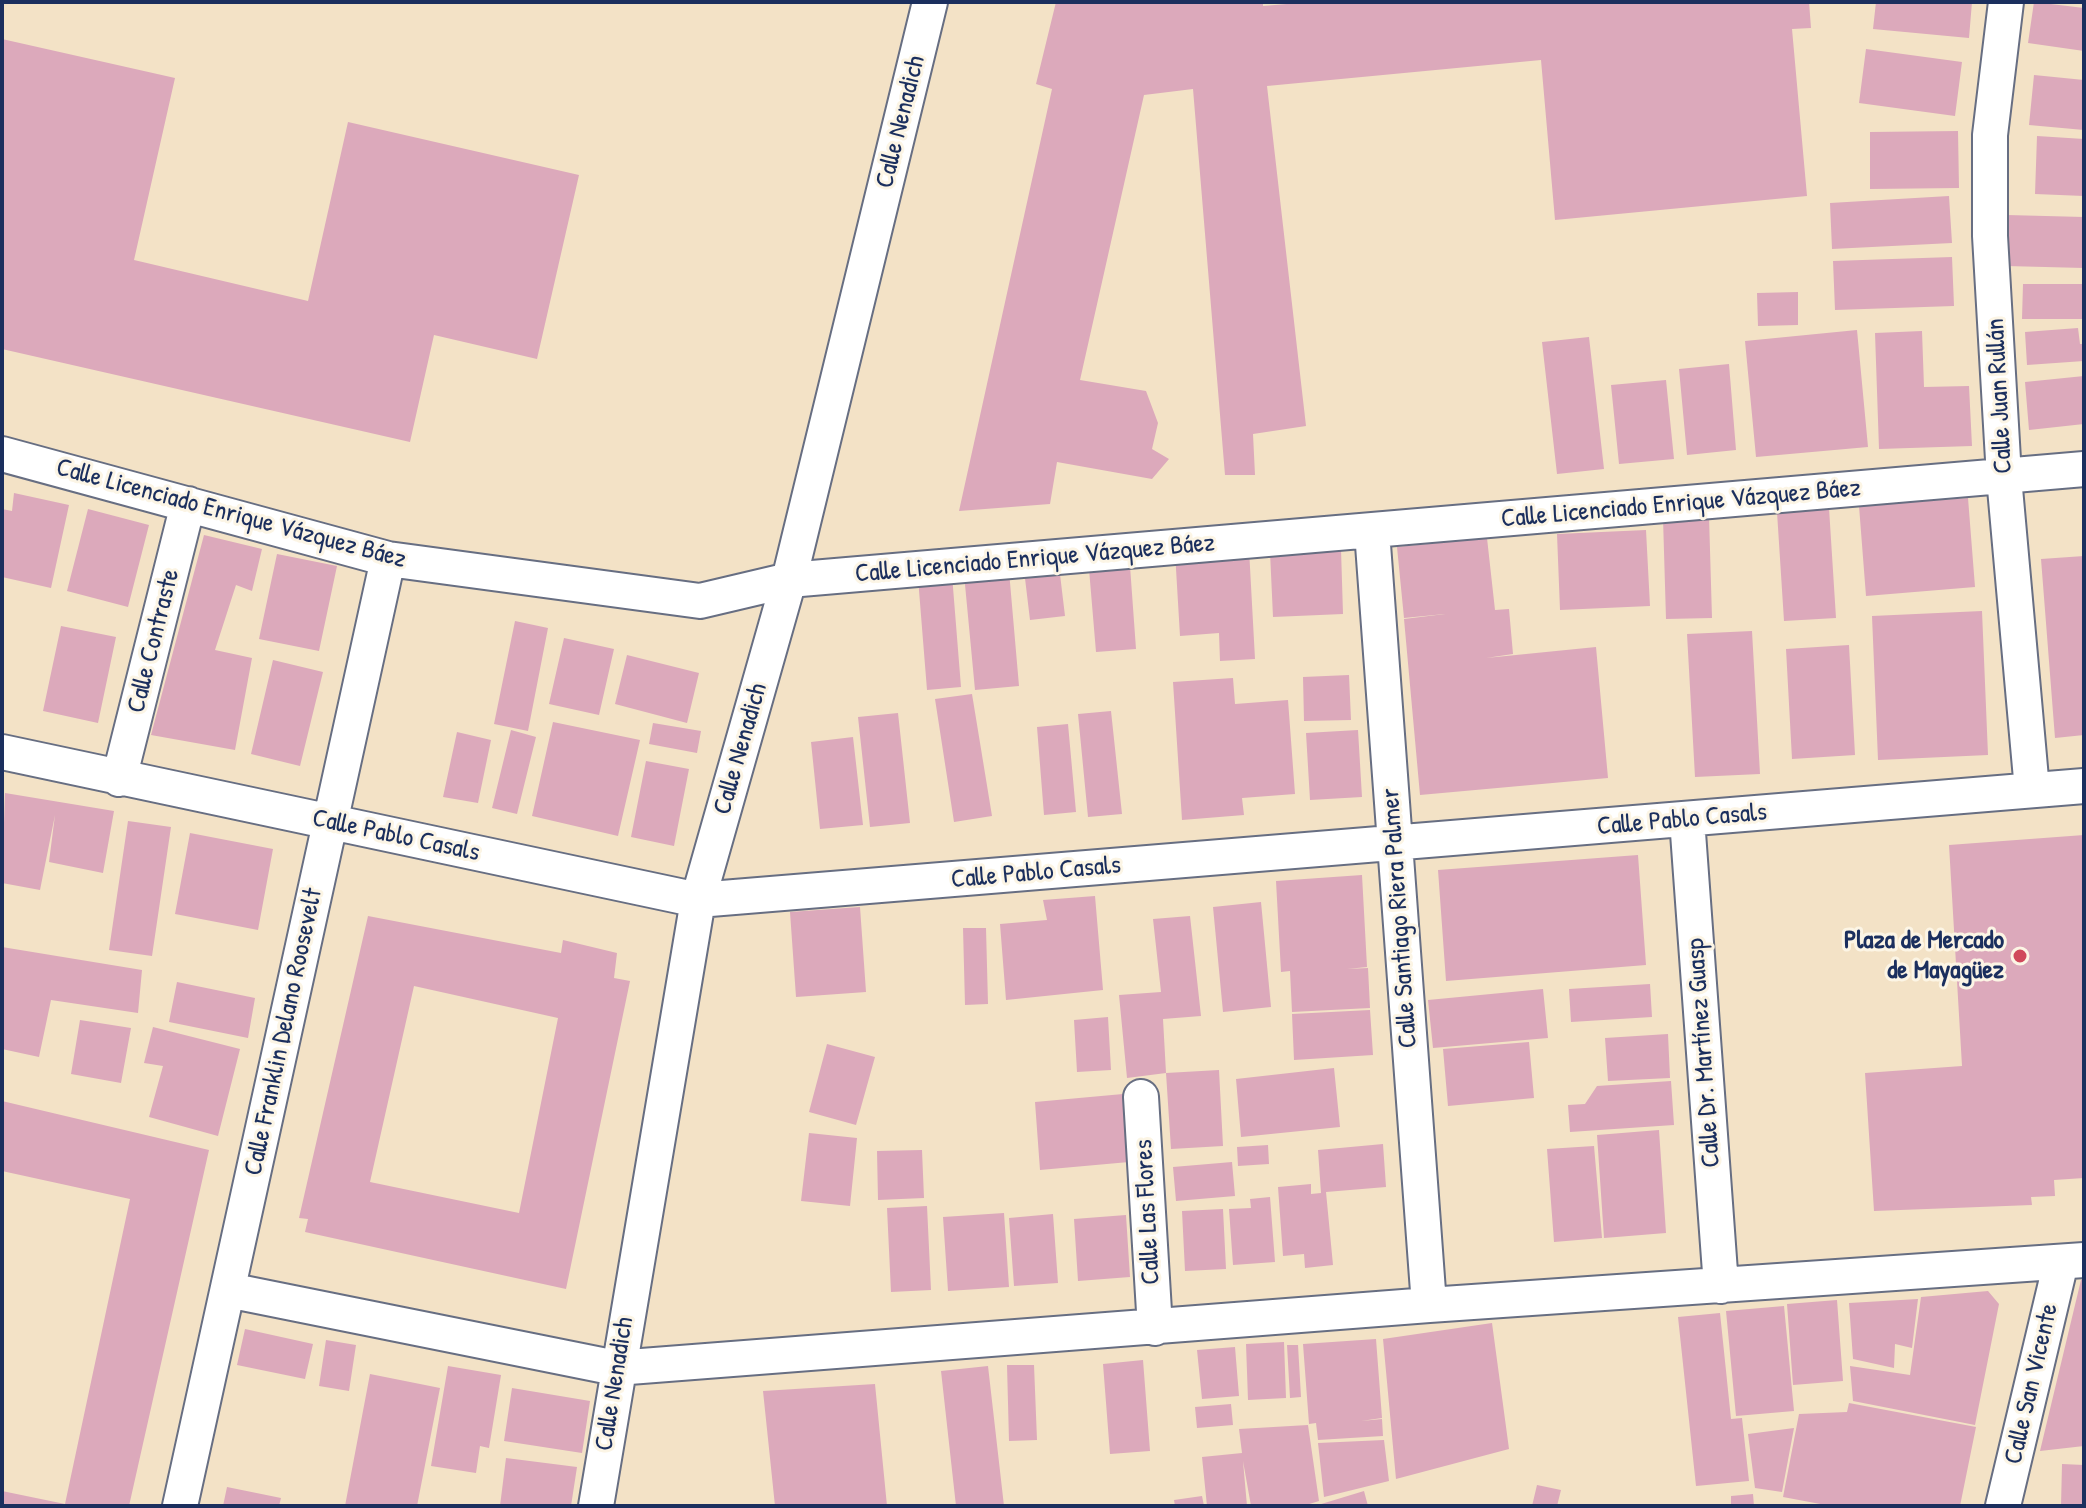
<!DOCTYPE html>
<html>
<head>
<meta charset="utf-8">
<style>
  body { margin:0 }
  #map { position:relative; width:2086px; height:1508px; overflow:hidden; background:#f3e2c6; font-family:"Patrick Hand",sans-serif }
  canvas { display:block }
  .frame { position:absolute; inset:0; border:4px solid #1b2f5e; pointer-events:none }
</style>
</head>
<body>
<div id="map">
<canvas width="2086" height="1508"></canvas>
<div class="frame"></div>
</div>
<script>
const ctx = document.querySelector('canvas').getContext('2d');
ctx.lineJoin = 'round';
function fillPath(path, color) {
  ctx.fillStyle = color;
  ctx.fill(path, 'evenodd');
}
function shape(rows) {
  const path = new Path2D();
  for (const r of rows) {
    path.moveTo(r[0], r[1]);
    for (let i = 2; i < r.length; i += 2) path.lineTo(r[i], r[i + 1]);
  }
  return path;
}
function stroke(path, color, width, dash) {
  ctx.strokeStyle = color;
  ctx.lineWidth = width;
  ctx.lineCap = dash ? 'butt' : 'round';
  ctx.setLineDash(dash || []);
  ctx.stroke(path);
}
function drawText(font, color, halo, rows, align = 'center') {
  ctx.font = font + ' "Patrick Hand",sans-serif';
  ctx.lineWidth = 6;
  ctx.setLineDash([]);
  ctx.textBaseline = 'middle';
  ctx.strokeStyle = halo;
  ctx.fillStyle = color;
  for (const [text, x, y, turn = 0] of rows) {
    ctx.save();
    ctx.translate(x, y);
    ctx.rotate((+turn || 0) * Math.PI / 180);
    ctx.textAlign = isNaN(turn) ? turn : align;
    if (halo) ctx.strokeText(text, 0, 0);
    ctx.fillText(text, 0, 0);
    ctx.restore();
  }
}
fillPath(shape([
  [1056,2,1263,2,1263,6,1310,2,1809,2,1811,28,1792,29,1807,196,1555,220,1541,60,1267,86,1306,426,1253,434,1255,475,1225,475,1193,89,1144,95,1080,380,1146,391,1158,423,1152,449,1169,459,1152,479,1057,462,1050,504,959,511,1052,89,1036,84],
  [1876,2,1972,2,1969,38,1873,29],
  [2034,2,2084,8,2084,51,2028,43],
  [2,39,175,78,134,260,308,301,348,122,579,175,537,359,434,335,410,442,2,349],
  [1866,49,1962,62,1955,116,1859,103],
  [2034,75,2084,80,2084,130,2029,125],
  [1958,131,1959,188,1870,189,1870,132],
  [2037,136,2084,139,2084,196,2035,194],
  [1949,196,1952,243,1832,249,1830,203],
  [2007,215,2084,217,2084,268,2006,266],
  [1952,257,1954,306,1835,310,1833,261],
  [2023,284,2084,284,2084,319,2022,319],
  [1798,292,1798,325,1758,326,1757,293],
  [2078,328,2080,344,2084,344,2084,361,2027,365,2025,332],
  [1857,330,1868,447,1756,457,1745,341],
  [1922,331,1924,387,1969,386,1972,446,1879,449,1875,333],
  [1589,337,1604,469,1557,474,1542,342],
  [1729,364,1736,450,1687,455,1679,369],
  [2084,376,2084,424,2029,430,2025,382],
  [1666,380,1674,459,1619,464,1611,385],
  [14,493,69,505,51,588,2,577,2,509,12,511],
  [1968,498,1975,587,1866,596,1859,506],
  [1829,508,1836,618,1784,621,1777,512],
  [88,509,149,525,128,607,67,591],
  [1709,516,1712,618,1666,619,1663,518],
  [1646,530,1650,606,1560,610,1557,534],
  [204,535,262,549,252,591,236,585,215,650,252,658,235,750,151,735],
  [1487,538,1495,610,1509,609,1513,654,1486,658,1596,647,1608,778,1420,795,1404,619,1445,614,1404,618,1397,547],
  [1249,549,1255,659,1220,661,1219,633,1180,636,1175,552],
  [1341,549,1343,614,1273,617,1270,552],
  [277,554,337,566,319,651,259,639],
  [2084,556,2084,735,2055,738,2041,559],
  [1059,566,1065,616,1030,620,1024,570],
  [1130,566,1136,649,1096,652,1089,569],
  [1009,571,1019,686,975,690,964,574],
  [952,575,961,687,927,690,918,578],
  [1982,611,1988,755,1878,760,1872,616],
  [515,621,548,628,528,731,494,724],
  [61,626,116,637,98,723,43,711],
  [1752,631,1760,774,1695,777,1687,634],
  [564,638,614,649,599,715,549,704],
  [1849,645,1855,755,1792,759,1786,649],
  [627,655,699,673,687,723,615,704],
  [273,660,323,672,300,766,251,754],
  [1349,675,1351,720,1304,721,1303,677],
  [1233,678,1235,704,1288,700,1295,794,1242,798,1244,815,1182,820,1173,682],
  [972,694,992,816,954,822,935,699],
  [1111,711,1122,814,1088,817,1078,714],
  [898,713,910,823,870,827,858,717],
  [553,722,640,740,618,836,532,816],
  [653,723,701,731,697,753,649,744],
  [1068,724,1076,812,1044,815,1037,727],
  [511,730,536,737,517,814,492,808],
  [1358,730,1362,797,1310,800,1306,733],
  [457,732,491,740,478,803,443,797],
  [853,737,863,825,820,829,811,742],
  [646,761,689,769,674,846,631,837],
  [5,793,114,811,103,873,49,862,55,815,40,890,2,883],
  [128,821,171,827,152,956,109,950],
  [190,833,273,849,258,930,175,914],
  [2084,835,2084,1178,2054,1180,2055,1196,2031,1197,2032,1205,1874,1211,1865,1073,1962,1066,1949,845],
  [1638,855,1646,965,1446,981,1438,870],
  [1362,875,1367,967,1347,969,1368,968,1370,1008,1292,1012,1290,971,1281,972,1276,881],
  [1095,896,1103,990,1006,1000,1000,924,1047,920,1043,900],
  [1261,902,1271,1007,1223,1012,1213,907],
  [860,907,866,992,796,997,790,912],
  [368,916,561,953,563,940,617,953,614,978,630,981,566,1289,305,1232,308,1219,299,1218],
  [414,986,558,1018,519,1213,370,1182],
  [1190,916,1201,1016,1163,1019,1166,1073,1127,1078,1119,995,1161,992,1153,919],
  [963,928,986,928,988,1004,965,1005],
  [2,947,142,970,138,1013,51,1000,39,1057,2,1049],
  [177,982,255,998,248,1038,169,1022],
  [1650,984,1652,1017,1571,1022,1569,989],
  [1543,989,1548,1038,1433,1048,1428,1000],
  [1370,1010,1373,1055,1294,1060,1292,1014],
  [1108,1017,1111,1070,1077,1072,1074,1020],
  [80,1020,131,1028,121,1083,71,1074],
  [153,1027,240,1049,218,1136,149,1117,163,1066,144,1063],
  [1668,1034,1670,1078,1608,1081,1605,1038],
  [1529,1042,1534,1098,1448,1106,1443,1049],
  [827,1044,875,1057,856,1125,809,1112],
  [1334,1068,1340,1127,1241,1137,1236,1079],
  [1219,1070,1223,1146,1171,1149,1166,1073],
  [1671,1081,1674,1125,1570,1132,1568,1105,1585,1104,1597,1086],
  [1123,1094,1129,1162,1040,1170,1035,1102],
  [2,1101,209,1150,129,1506,2,1506,2,1491,65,1504,130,1199,2,1171],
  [1659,1130,1666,1233,1604,1238,1597,1135],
  [809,1133,857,1138,850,1206,801,1201],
  [1383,1144,1386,1187,1326,1192,1333,1265,1305,1268,1304,1254,1283,1256,1278,1187,1311,1184,1311,1194,1321,1193,1318,1150],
  [1268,1145,1269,1164,1238,1166,1237,1147],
  [1594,1146,1602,1238,1554,1242,1547,1149],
  [922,1150,924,1198,878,1200,877,1151],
  [1232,1162,1235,1196,1176,1201,1173,1167],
  [1270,1197,1275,1262,1233,1265,1229,1209,1251,1208,1250,1199],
  [927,1206,931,1290,891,1292,887,1208],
  [1223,1209,1226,1269,1185,1271,1182,1211],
  [1004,1213,1009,1287,948,1291,943,1217],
  [1053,1214,1058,1283,1014,1286,1009,1218],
  [1126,1215,1130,1277,1078,1281,1074,1219],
  [2084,1279,2084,1446,2040,1451,2081,1280],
  [1988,1291,1999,1304,1975,1425,1853,1401,1850,1366,1910,1375,1921,1297],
  [1918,1299,1912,1348,1895,1344,1894,1368,1853,1359,1849,1303],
  [1837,1300,1843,1381,1793,1385,1787,1304],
  [1784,1306,1794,1411,1736,1416,1726,1311],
  [1720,1313,1731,1419,1742,1418,1749,1481,1696,1486,1678,1317],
  [1492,1323,1509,1449,1396,1479,1383,1339],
  [245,1329,313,1344,305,1379,237,1365],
  [1376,1339,1382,1418,1361,1421,1382,1419,1383,1436,1318,1440,1316,1423,1309,1424,1303,1344],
  [326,1340,356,1345,349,1391,319,1386],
  [1284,1342,1286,1398,1248,1400,1246,1344],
  [1287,1345,1298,1345,1301,1397,1290,1398],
  [1235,1347,1239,1396,1202,1399,1197,1350],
  [1143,1360,1150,1451,1110,1454,1103,1364],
  [1007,1365,1034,1365,1037,1440,1009,1441],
  [448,1366,501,1375,489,1448,480,1446,476,1473,431,1466],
  [988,1366,1004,1506,956,1506,941,1371],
  [370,1374,440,1388,417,1506,345,1506],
  [875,1384,887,1506,775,1506,763,1391],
  [512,1388,590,1401,582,1453,504,1441],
  [1849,1403,1976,1427,1960,1506,1831,1506,1783,1497,1799,1414,1847,1412],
  [1231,1404,1233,1425,1197,1428,1195,1407],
  [1308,1425,1319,1501,1303,1506,1251,1506,1243,1461,1247,1506,1207,1506,1202,1457,1242,1453,1239,1429],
  [1794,1428,1782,1492,1755,1488,1748,1434],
  [1384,1440,1389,1481,1324,1497,1318,1443],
  [506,1458,577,1467,571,1506,500,1506],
  [2062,1464,2084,1465,2084,1506,2061,1506],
  [1537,1485,1561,1490,1557,1506,1532,1506],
  [227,1487,281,1498,279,1506,223,1506],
  [1364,1491,1368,1506,1318,1506,1318,1505],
  [1753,1494,1754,1506,1731,1506,1731,1496],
  [1202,1496,1204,1506,1175,1506,1174,1500]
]), '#dca9bb');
const minor = shape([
  [2006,2,1990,135,1990,236,2004,477,2032,790],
  [2,454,388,559,700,601,789,580,2084,469],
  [1372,531,1429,1305],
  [2,752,698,900,2084,786],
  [119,779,188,504],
  [1687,819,1721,1286],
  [1141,1097,1155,1328],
  [228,1290,616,1368,1429,1305,2084,1260],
  [180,1506,388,559],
  [596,1506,698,900,789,580,930,2],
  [2003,1506,2061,1262]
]);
stroke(minor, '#676e82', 38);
stroke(minor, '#fff', 34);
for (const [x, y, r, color] of [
  [2020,956,8,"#d1495b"]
]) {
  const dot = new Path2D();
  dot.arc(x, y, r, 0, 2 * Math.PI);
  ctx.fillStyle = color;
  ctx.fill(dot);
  stroke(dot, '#fcf5e5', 3);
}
drawText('26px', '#1b2f5e', '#fcf5e5', [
  ["Calle Nenadich",901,122,-76],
  ["Calle Juan Rullán",2000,396,-93],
  ["Calle Licenciado Enrique Vázquez Báez",1681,504,-5],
  ["Calle Licenciado Enrique Vázquez Báez",231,514,15],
  ["Calle Licenciado Enrique Vázquez Báez",1035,559,-5],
  ["Calle Contraste",154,641,-76],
  ["Calle Nenadich",741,749,-74],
  ["Calle Pablo Casals",1682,820,-5],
  ["Calle Pablo Casals",396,836,12],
  ["Calle Pablo Casals",1036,873,-5],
  ["Calle Santiago Riera Palmer",1400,918,-94],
  ["Calle Franklin Delano Roosevelt",284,1032,-78],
  ["Calle Dr. Martínez Guasp",1704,1053,-94],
  ["Calle Las Flores",1148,1212,-93],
  ["Calle Nenadich",615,1384,-81],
  ["Calle San Vicente",2032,1384,-77]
]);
drawText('bold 26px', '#1b2f5e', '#fcf5e5', [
  ["Plaza de Mercado",2004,941],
  ["de Mayagüez",2004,971]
], 'right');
</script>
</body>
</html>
